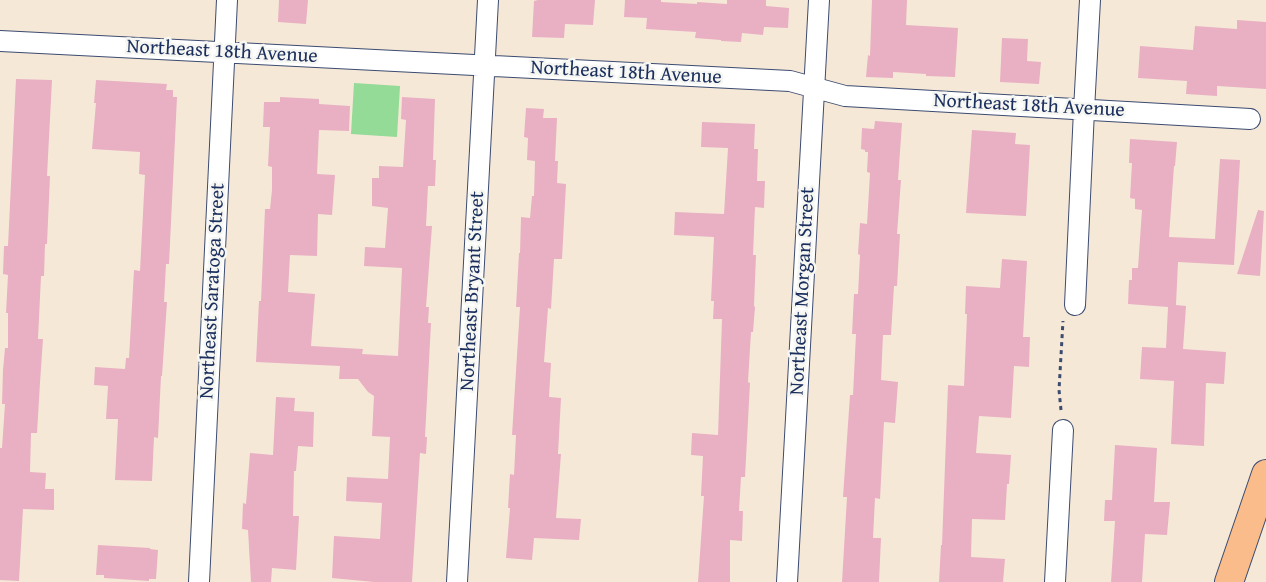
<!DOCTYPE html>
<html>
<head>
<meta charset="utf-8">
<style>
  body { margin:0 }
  canvas { display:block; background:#f5e8d7 }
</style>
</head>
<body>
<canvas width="1266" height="582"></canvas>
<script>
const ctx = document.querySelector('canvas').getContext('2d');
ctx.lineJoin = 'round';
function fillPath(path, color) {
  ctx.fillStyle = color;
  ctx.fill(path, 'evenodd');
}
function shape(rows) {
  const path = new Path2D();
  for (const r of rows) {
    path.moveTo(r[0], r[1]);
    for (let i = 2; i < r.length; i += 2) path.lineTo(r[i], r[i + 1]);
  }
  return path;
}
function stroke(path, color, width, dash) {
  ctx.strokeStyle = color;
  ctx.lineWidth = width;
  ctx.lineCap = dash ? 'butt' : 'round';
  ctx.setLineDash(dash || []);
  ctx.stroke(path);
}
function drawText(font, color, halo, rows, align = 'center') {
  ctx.font = font + ' "Gentium Book Plus",serif';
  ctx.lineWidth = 5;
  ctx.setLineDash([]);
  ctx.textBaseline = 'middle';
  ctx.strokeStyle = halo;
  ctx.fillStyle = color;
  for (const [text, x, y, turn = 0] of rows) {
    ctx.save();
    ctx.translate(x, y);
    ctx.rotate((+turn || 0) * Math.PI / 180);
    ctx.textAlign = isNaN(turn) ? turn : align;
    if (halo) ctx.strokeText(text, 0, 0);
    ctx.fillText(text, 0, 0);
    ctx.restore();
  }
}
fillPath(shape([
  [354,83,400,86,397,137,351,134]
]), '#93db96');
fillPath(shape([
  [279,0,308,0,306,24,278,22],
  [538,0,595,0,593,25,565,24,564,38,532,37,534,1],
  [625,0,661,0,661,2,697,4,697,2,727,4,727,0,766,0,766,6,789,8,788,28,764,27,763,35,742,33,741,42,721,41,721,40,695,38,696,32,646,29,647,18,624,17],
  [872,0,907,0,906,25,958,28,955,77,926,76,926,74,893,72,893,78,866,77,868,55,870,56],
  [1237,20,1266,22,1266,89,1217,86,1217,96,1186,94,1187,81,1138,78,1140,46,1193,50,1195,26,1237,29],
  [1002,38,1028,39,1027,61,1041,62,1039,84,1000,82],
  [16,79,52,80,47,176,50,176,47,244,45,244,44,276,41,276,38,339,43,339,40,383,37,433,31,433,30,472,46,473,45,489,54,489,54,510,23,509,19,581,0,580,0,448,2,448,5,404,2,404,3,370,5,348,8,348,8,313,6,313,8,275,3,274,4,246,8,246],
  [96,80,167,84,166,90,173,90,173,97,177,97,169,264,166,264,164,302,167,302,162,376,161,376,158,438,154,437,152,481,115,480,118,419,106,419,108,386,94,385,95,367,125,369,126,358,129,358,134,270,140,271,145,175,139,174,140,152,92,149,96,103,94,103],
  [280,97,319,99,319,104,350,106,349,131,319,130,317,174,335,175,332,215,318,214,317,256,290,255,288,292,315,294,311,346,363,349,362,354,398,356,402,268,364,266,365,247,385,248,388,208,372,206,372,178,379,178,379,166,403,167,406,120,401,119,402,97,435,99,433,160,436,160,435,186,428,186,426,226,432,226,426,307,429,307,428,323,431,323,425,437,427,437,426,454,420,453,412,582,374,582,332,578,334,536,380,539,382,503,346,501,347,477,388,479,390,437,372,436,374,396,368,392,358,379,339,379,340,366,256,362,259,301,261,301,265,209,270,209,272,190,272,167,268,166,270,127,263,127,264,102,280,102],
  [526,108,544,109,543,118,557,118,555,161,558,161,557,183,566,184,562,259,554,259,551,309,548,308,544,362,551,363,549,397,561,398,558,454,561,454,556,518,581,519,579,540,534,538,532,560,506,558,510,508,508,508,510,474,514,475,516,435,512,435,520,307,516,307,519,253,520,253,521,217,530,218,532,196,534,196,535,161,527,160,528,138,524,137],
  [875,121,902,123,898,180,901,180,897,234,900,234,897,286,894,286,891,335,883,335,881,380,898,382,895,423,884,422,880,499,875,498,873,538,881,538,879,582,842,582,847,497,843,497,850,395,853,395,856,334,852,334,854,294,858,294,860,255,858,254,860,223,867,224,870,173,867,172,868,152,865,152,865,150,861,149,862,128,874,129],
  [702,122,755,124,754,149,758,149,757,181,765,181,764,208,755,207,753,255,756,255,754,306,755,307,753,332,751,332,748,382,750,383,745,477,741,477,739,511,743,511,742,541,730,540,730,582,698,582,704,496,701,496,703,456,691,455,692,433,718,435,722,319,713,319,714,301,711,301,714,237,674,235,675,212,724,214,728,148,701,147],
  [972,130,1016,133,1015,144,1030,145,1026,216,966,213],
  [1130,139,1177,142,1175,166,1174,166,1169,237,1215,239,1220,159,1240,160,1234,265,1178,262,1176,305,1186,306,1183,349,1226,352,1224,384,1206,383,1204,446,1171,444,1174,381,1140,379,1142,347,1166,348,1168,307,1128,304,1129,280,1132,280,1132,268,1138,268,1142,210,1135,209,1135,199,1130,198,1132,163,1129,163],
  [1258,210,1264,211,1260,276,1237,274],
  [1002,259,1027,261,1023,337,1030,337,1029,367,1014,366,1011,418,979,416,976,453,1011,455,1009,484,1007,484,1005,520,972,519,971,557,1005,559,1003,582,939,582,941,545,942,545,948,385,964,386,967,314,965,314,966,286,1000,288],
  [276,397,295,398,294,411,314,412,313,447,298,446,296,471,294,471,293,516,299,516,296,570,272,568,271,582,251,582,248,530,242,529,243,503,246,504,250,453,273,455],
  [1115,445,1157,448,1154,502,1170,502,1167,535,1145,534,1142,582,1111,582,1115,521,1104,521,1105,500,1112,500],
  [98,545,150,548,150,549,158,550,156,579,149,579,149,581,104,578,104,575,96,575]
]), '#e9b0c4');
const minor = shape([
  [0,41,790,81,845,96,1250,119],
  [1075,305,1084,110,1090,0],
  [199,582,227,0],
  [457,582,488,0],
  [787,582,819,0],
  [1055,582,1063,430]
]);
const primary = shape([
  [1229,582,1266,474]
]);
stroke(minor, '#3c4b70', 22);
stroke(primary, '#3c4b70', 30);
stroke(shape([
  [1061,410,1059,390,1063,321]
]), '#3c4b70', 3, [4, 4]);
stroke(minor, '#fff', 20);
stroke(primary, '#f9bc8a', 28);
drawText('20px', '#1b2f5e', '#f6f6f2', [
  ["Northeast 18th Avenue",222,52,3],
  ["Northeast 18th Avenue",626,73,3],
  ["Northeast 18th Avenue",1029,106,3],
  ["Northeast Saratoga Street",213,291,-87],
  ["Northeast Bryant Street",473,291,-87],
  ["Northeast Morgan Street",803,291,-87]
]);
</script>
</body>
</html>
